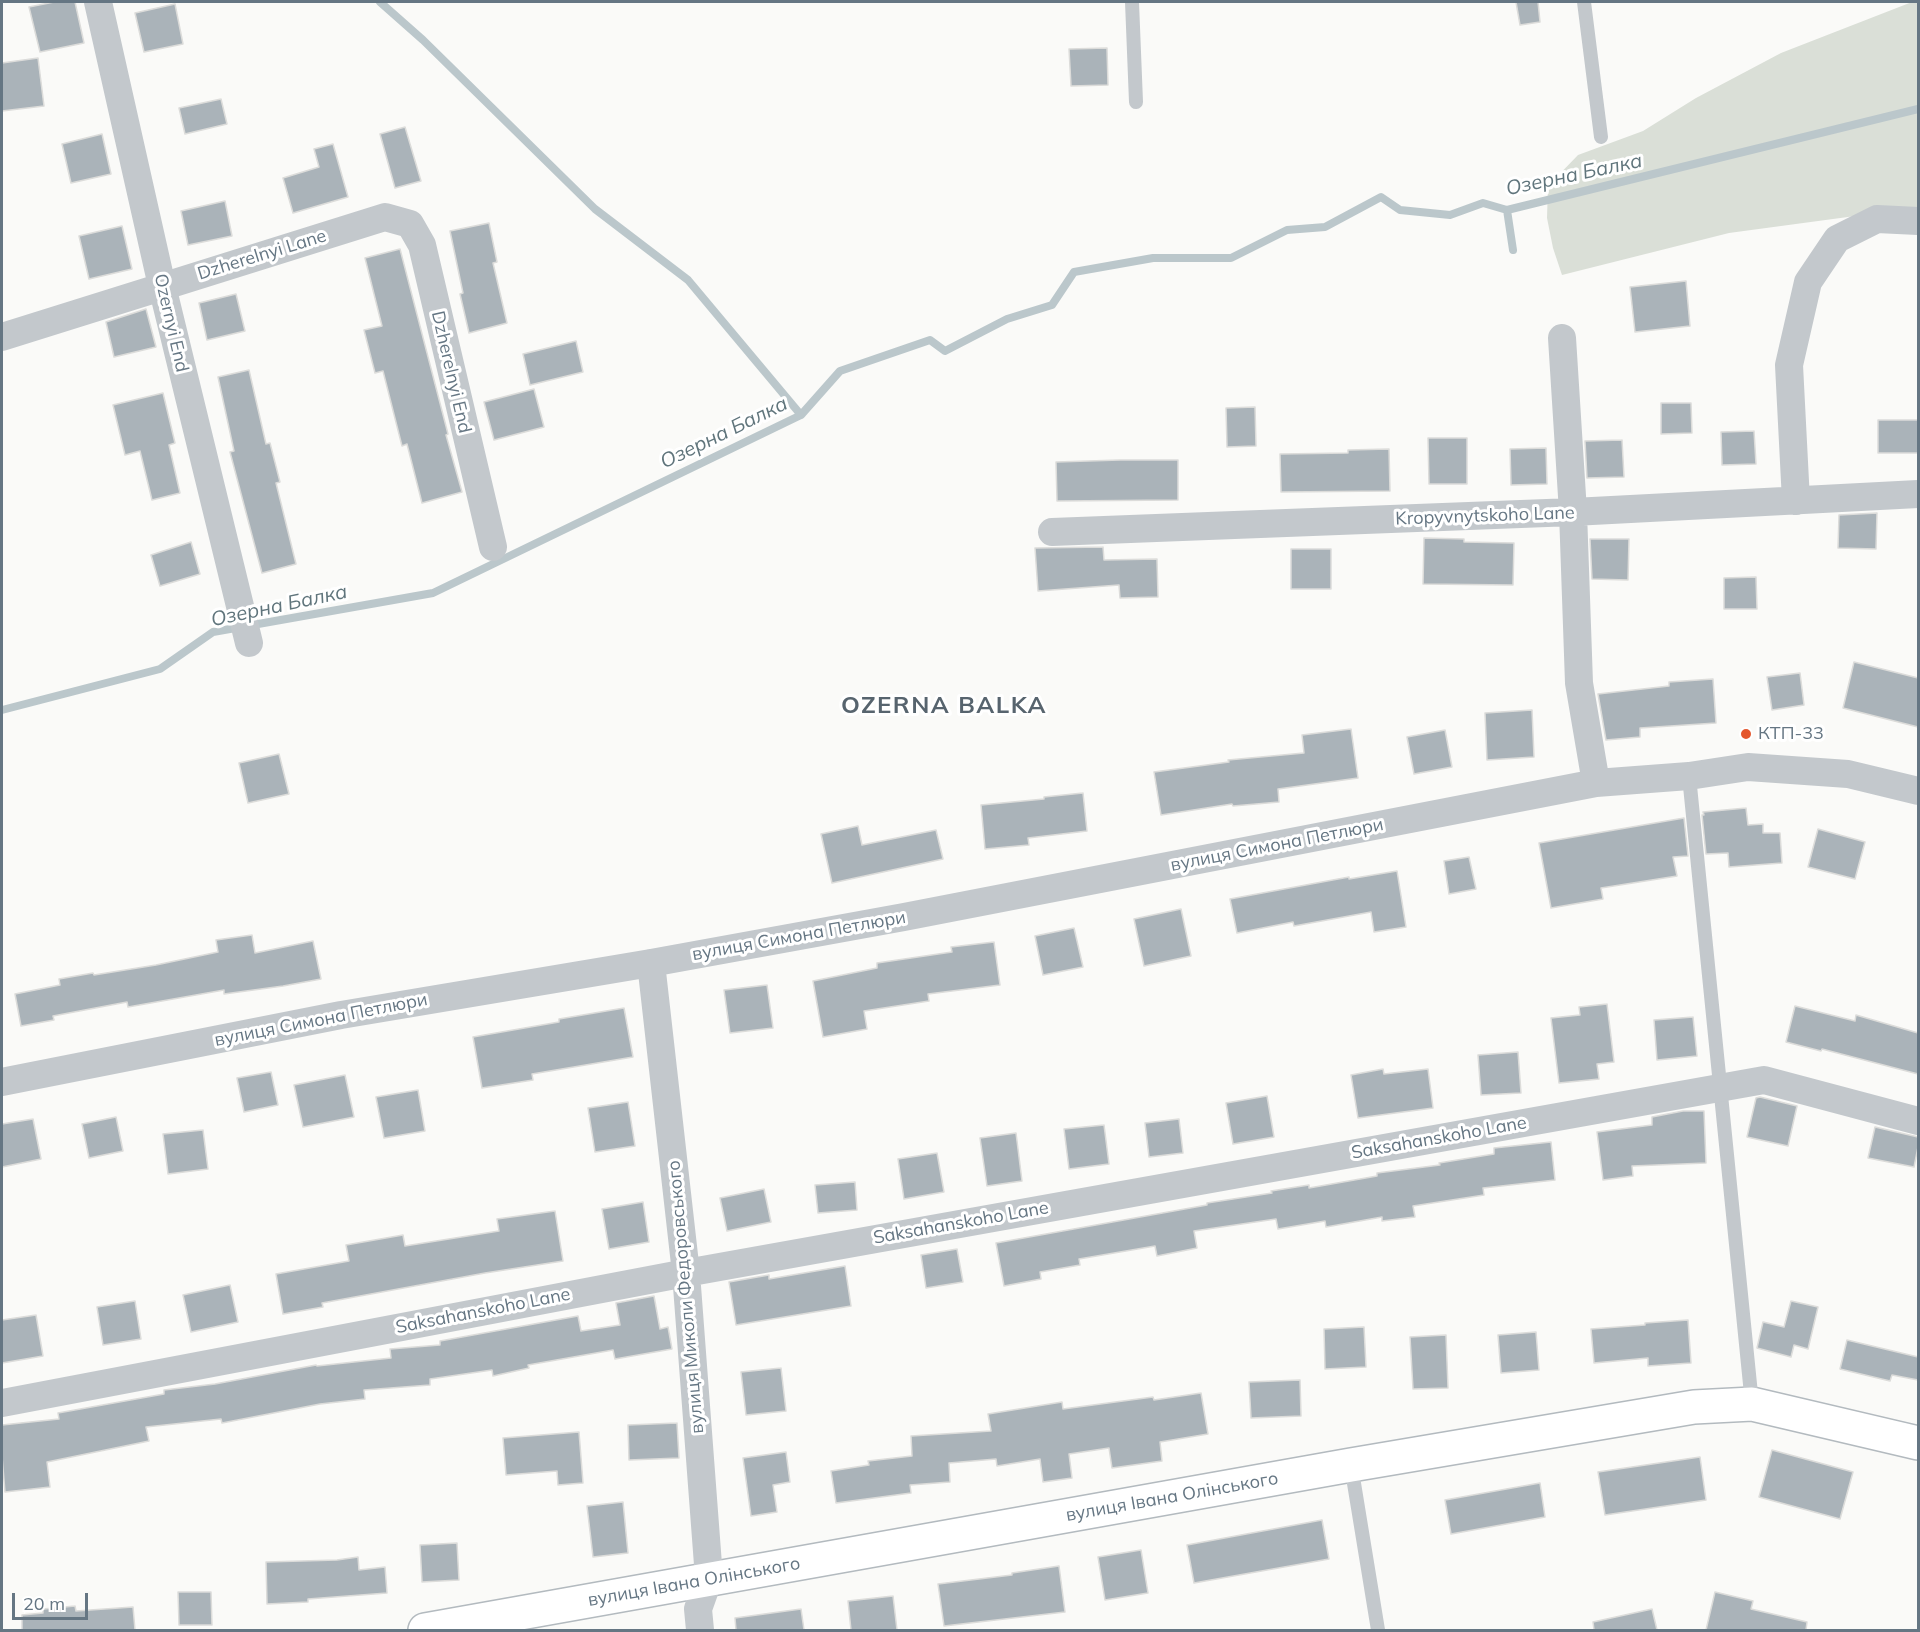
<!DOCTYPE html>
<html>
<head>
<meta charset="utf-8">
<style>
  body { margin:0 }
  #map { position:relative; width:1920px; height:1632px; overflow:hidden; background:#fafaf8; font-family:Mulish,sans-serif }
  canvas { display:block }
  .frame { position:absolute; inset:0; border:3px solid #657683; pointer-events:none }
  .scale { position:absolute; left:12px; top:1593px; width:76px; height:27px; box-sizing:border-box; border:3px solid #657683; border-top:0; padding-left:8px; font-size:18px; line-height:21px; white-space:nowrap; color:#657683; -webkit-text-stroke:4px #fff; paint-order:stroke }
</style>
</head>
<body>
<div id="map">
<canvas width="1920" height="1632"></canvas>
<div class="frame"></div>
<div class="scale">20 m</div>
</div>
<script>
const ctx = document.querySelector('canvas').getContext('2d');
ctx.lineJoin = 'round';
function fillPath(path, color) {
  ctx.fillStyle = color;
  ctx.fill(path, 'evenodd');
}
function shape(rows) {
  const path = new Path2D();
  for (const r of rows) {
    path.moveTo(r[0], r[1]);
    for (let i = 2; i < r.length; i += 2) path.lineTo(r[i], r[i + 1]);
  }
  return path;
}
function stroke(path, color, width, dash) {
  ctx.strokeStyle = color;
  ctx.lineWidth = width;
  ctx.lineCap = dash ? 'butt' : 'round';
  ctx.setLineDash(dash || []);
  ctx.stroke(path);
}
function drawText(font, color, halo, rows, align = 'center') {
  ctx.font = font + ' Mulish,sans-serif';
  ctx.lineWidth = 6;
  ctx.setLineDash([]);
  ctx.textBaseline = 'middle';
  ctx.strokeStyle = halo;
  ctx.fillStyle = color;
  for (const [text, x, y, turn = 0] of rows) {
    ctx.save();
    ctx.translate(x, y);
    ctx.rotate((+turn || 0) * Math.PI / 180);
    ctx.textAlign = isNaN(turn) ? turn : align;
    if (halo) ctx.strokeText(text, 0, 0);
    ctx.fillText(text, 0, 0);
    ctx.restore();
  }
}
fillPath(shape([
  [1912,2,1918,2,1918,215,1885,212,1729,233,1562,275,1553,248,1547,218,1548,186,1578,155,1643,131,1696,98,1781,53]
]), '#dadfd7');
stroke(shape([
  [380,2,423,40,595,209,688,280,801,415],
  [1507,210,1513,250],
  [2,710,160,669,213,632,433,593,801,415,840,371,930,340,945,351,1007,319,1052,305,1074,272,1153,258,1231,258,1287,230,1325,227,1381,197,1400,210,1450,215,1483,203,1507,210,1918,109]
]), '#bbc7cb', 8);
const building = shape([
  [54,2,75,2,84,43,40,52,29,7,54,2],
  [1516,2,1538,2,1540,22,1520,25,1516,2],
  [175,4,183,44,144,52,135,13,175,4],
  [1107,48,1108,85,1071,86,1069,49,1107,48],
  [38,58,44,106,2,111,2,63,38,58],
  [221,99,227,124,185,134,179,108,221,99],
  [405,127,421,181,395,188,380,134,405,127],
  [102,134,111,174,71,183,62,144,102,134],
  [333,144,348,197,293,213,283,178,319,167,314,149,333,144],
  [225,201,232,236,188,245,181,211,225,201],
  [489,223,497,262,493,263,507,323,469,333,460,294,463,293,450,231,489,223],
  [122,226,132,269,89,279,79,236,122,226],
  [400,249,448,434,446,435,462,492,422,503,407,444,402,446,383,371,375,373,364,330,382,326,365,258,400,249],
  [1686,281,1690,326,1635,332,1630,287,1686,281],
  [236,294,245,331,207,340,199,303,236,294],
  [146,309,156,347,114,357,106,322,146,309],
  [576,341,583,372,530,385,523,354,576,341],
  [249,370,266,444,270,443,280,482,276,483,296,564,262,573,230,452,234,451,218,377,249,370],
  [534,389,544,427,494,440,484,402,534,389],
  [163,393,175,443,169,445,180,493,152,500,140,451,125,455,113,405,163,393],
  [1661,403,1691,403,1692,433,1661,434,1661,403],
  [1255,407,1256,446,1227,447,1226,408,1255,407],
  [1878,420,1918,420,1918,453,1878,453,1878,420],
  [1754,431,1756,464,1722,465,1721,432,1754,431],
  [1428,438,1467,438,1467,484,1429,484,1428,438],
  [1622,440,1624,477,1587,478,1585,441,1622,440],
  [1546,448,1547,484,1511,485,1510,449,1546,448],
  [1389,449,1390,491,1281,492,1280,454,1348,453,1348,450,1389,449],
  [1120,460,1178,460,1178,500,1057,501,1056,462,1120,460],
  [1877,513,1876,549,1838,548,1839,515,1877,513],
  [1424,538,1464,539,1464,542,1514,543,1513,585,1423,584,1424,538],
  [1590,539,1629,539,1628,580,1592,579,1590,539],
  [191,542,200,574,160,586,151,555,191,542],
  [1103,547,1104,560,1157,559,1158,597,1120,598,1119,585,1038,591,1035,548,1103,547],
  [1291,549,1331,549,1331,589,1291,589,1291,549],
  [1756,577,1757,609,1724,609,1724,578,1756,577],
  [1854,662,1918,678,1918,727,1843,708,1854,662],
  [1800,673,1804,705,1772,710,1767,677,1800,673],
  [1713,679,1716,723,1640,728,1640,737,1606,740,1598,694,1669,686,1669,682,1713,679],
  [1532,710,1534,757,1487,760,1485,713,1532,710],
  [1351,729,1358,778,1278,789,1279,802,1233,806,1232,804,1161,815,1154,772,1229,762,1228,760,1304,753,1302,735,1351,729],
  [1445,730,1452,767,1414,774,1407,737,1445,730],
  [279,754,289,794,248,803,239,763,279,754],
  [1083,793,1087,831,1028,838,1029,845,985,849,981,805,1044,799,1044,797,1083,793],
  [1746,808,1748,825,1763,824,1763,833,1780,833,1782,863,1729,867,1728,853,1706,854,1702,815,1704,815,1703,812,1746,808],
  [1684,818,1688,856,1673,857,1677,876,1601,888,1603,899,1551,908,1539,843,1684,818],
  [858,826,862,845,936,830,943,859,832,883,821,834,858,826],
  [1818,829,1865,842,1855,879,1808,867,1818,829],
  [1469,857,1476,889,1449,894,1444,861,1469,857],
  [1397,871,1406,927,1374,932,1371,912,1294,926,1293,922,1237,933,1230,899,1349,877,1349,879,1397,871],
  [1181,909,1191,956,1144,966,1134,919,1181,909],
  [1074,928,1083,967,1043,975,1035,936,1074,928],
  [252,935,255,953,313,941,321,979,283,986,224,994,224,990,128,1007,127,1002,53,1016,54,1020,21,1026,15,994,60,985,59,979,93,973,94,975,156,965,218,952,216,940,252,935],
  [994,942,1000,985,928,994,929,1001,864,1011,867,1029,823,1037,813,981,877,968,877,963,952,952,951,947,994,942],
  [767,985,773,1028,730,1033,724,990,767,985],
  [1607,1004,1614,1062,1597,1064,1599,1079,1559,1083,1551,1018,1580,1015,1579,1007,1607,1004],
  [1795,1006,1855,1021,1856,1015,1918,1033,1918,1074,1822,1049,1821,1051,1786,1042,1795,1006],
  [624,1008,633,1057,532,1074,533,1080,482,1088,473,1037,559,1022,559,1019,624,1008],
  [1693,1017,1697,1056,1657,1060,1654,1020,1693,1017],
  [1518,1052,1521,1093,1481,1095,1478,1055,1518,1052],
  [1383,1069,1384,1074,1428,1069,1433,1108,1358,1118,1351,1075,1383,1069],
  [271,1072,278,1105,244,1112,237,1078,271,1072],
  [345,1075,354,1117,303,1127,294,1085,345,1075],
  [418,1090,425,1131,384,1138,376,1097,418,1090],
  [1267,1096,1274,1137,1233,1144,1226,1103,1267,1096],
  [1760,1097,1797,1106,1788,1146,1747,1137,1756,1098,1760,1097],
  [628,1102,635,1146,595,1152,588,1108,628,1102],
  [1683,1111,1704,1111,1706,1163,1632,1166,1633,1176,1603,1180,1597,1132,1652,1125,1652,1117,1683,1111],
  [116,1117,123,1151,89,1158,82,1124,116,1117],
  [33,1119,41,1159,2,1167,2,1124,33,1119],
  [1179,1119,1183,1153,1149,1157,1145,1123,1179,1119],
  [1104,1125,1109,1164,1069,1169,1064,1129,1104,1125],
  [1875,1127,1918,1137,1918,1147,1914,1167,1868,1158,1875,1127],
  [203,1130,208,1169,168,1174,163,1134,203,1130],
  [1016,1133,1022,1181,987,1186,980,1138,1016,1133],
  [1551,1142,1555,1180,1483,1188,1484,1195,1413,1206,1415,1217,1382,1221,1382,1217,1326,1227,1325,1221,1278,1229,1276,1219,1194,1231,1197,1248,1157,1256,1155,1246,1079,1259,1080,1265,1040,1272,1041,1279,1004,1286,996,1243,1207,1205,1207,1203,1272,1193,1271,1191,1309,1185,1309,1188,1377,1176,1377,1173,1440,1165,1439,1163,1494,1154,1494,1148,1551,1142],
  [937,1153,944,1192,904,1199,898,1159,937,1153],
  [855,1182,857,1210,818,1213,815,1185,855,1182],
  [764,1189,771,1222,727,1231,720,1198,764,1189],
  [643,1202,649,1242,609,1249,602,1209,643,1202],
  [555,1211,563,1261,485,1273,322,1303,323,1307,283,1314,276,1274,349,1261,346,1245,403,1235,405,1246,499,1231,497,1219,555,1211],
  [957,1249,963,1282,926,1288,921,1255,957,1249],
  [845,1266,851,1306,736,1325,729,1282,769,1275,769,1279,845,1266],
  [230,1285,238,1322,191,1332,183,1295,230,1285],
  [654,1296,660,1329,668,1327,672,1349,615,1359,613,1350,528,1365,529,1368,493,1376,492,1370,430,1379,430,1385,364,1390,365,1399,320,1404,222,1423,221,1419,146,1427,149,1441,47,1462,50,1487,5,1492,2,1456,2,1425,59,1419,58,1413,164,1394,164,1390,215,1384,316,1365,317,1366,391,1358,390,1349,440,1345,440,1341,578,1316,581,1331,620,1325,616,1303,654,1296],
  [135,1301,141,1339,103,1345,97,1307,135,1301],
  [1791,1301,1818,1307,1808,1349,1794,1345,1791,1357,1757,1348,1763,1322,1784,1327,1791,1301],
  [36,1315,43,1356,2,1363,2,1320,36,1315],
  [1688,1320,1691,1363,1648,1366,1648,1358,1594,1363,1591,1329,1645,1325,1645,1323,1688,1320],
  [1364,1327,1366,1367,1325,1369,1324,1329,1364,1327],
  [1536,1332,1539,1370,1501,1373,1498,1335,1536,1332],
  [1446,1335,1448,1388,1413,1389,1410,1337,1446,1335],
  [1847,1340,1918,1357,1918,1380,1892,1375,1890,1381,1840,1369,1847,1340],
  [781,1368,786,1411,746,1415,741,1372,781,1368],
  [1300,1380,1301,1416,1251,1418,1249,1382,1300,1380],
  [1201,1393,1208,1434,1160,1442,1162,1461,1112,1468,1109,1448,1069,1454,1072,1478,1043,1482,1040,1459,997,1466,996,1459,949,1463,950,1482,910,1485,911,1493,836,1503,831,1471,869,1465,868,1461,912,1456,911,1436,991,1431,988,1414,1062,1402,1063,1409,1153,1397,1154,1400,1201,1393],
  [677,1423,679,1458,629,1460,628,1425,677,1423],
  [579,1432,583,1483,558,1485,557,1471,506,1475,503,1438,579,1432],
  [1772,1450,1853,1472,1840,1519,1759,1497,1772,1450],
  [786,1452,790,1482,773,1485,777,1512,751,1516,743,1458,786,1452],
  [1700,1457,1706,1500,1605,1515,1598,1472,1700,1457],
  [1540,1483,1545,1517,1451,1534,1445,1500,1540,1483],
  [623,1502,628,1553,593,1557,587,1506,623,1502],
  [1322,1520,1329,1559,1194,1583,1187,1545,1322,1520],
  [457,1543,459,1580,422,1582,420,1545,457,1543],
  [1141,1550,1148,1593,1105,1600,1098,1557,1141,1550],
  [358,1557,359,1570,385,1567,387,1593,308,1599,308,1602,267,1604,266,1562,337,1560,358,1557],
  [1059,1566,1065,1612,944,1626,938,1584,1012,1575,1012,1573,1059,1566],
  [178,1592,211,1592,212,1625,179,1625,178,1592],
  [1715,1592,1753,1601,1751,1609,1807,1622,1806,1630,1706,1630,1715,1592],
  [893,1596,897,1630,851,1630,848,1601,893,1596],
  [75,1606,76,1611,133,1607,135,1630,22,1630,22,1615,43,1613,43,1609,75,1606],
  [801,1609,804,1630,736,1630,735,1618,801,1609],
  [1652,1609,1657,1630,1594,1630,1593,1622,1652,1609]
]);
fillPath(building, '#aab3b9');
stroke(building, '#dcdcda', 1.5);
const secondary = shape([
  [425,1630,1351,1465,1694,1407,1752,1404,1918,1443]
]);
stroke(secondary, '#b3babf', 36);
stroke(shape([
  [1132,2,1136,102],
  [1584,2,1601,137],
  [1689,776,1752,1404],
  [1351,1465,1378,1630]
]), '#c3c8cc', 14);
stroke(shape([
  [98,2,162,286,249,643],
  [2,337,385,217,410,224,422,245,493,547],
  [1562,338,1573,512,1579,683,1596,783],
  [1796,501,1789,365,1808,282,1837,239,1877,219,1918,221],
  [1052,532,1573,512,1918,494],
  [651,963,686,1273,709,1578,698,1609,700,1630],
  [2,1082,341,1015,651,963,904,917,1596,783,1689,776,1748,767,1848,774,1918,791],
  [2,1403,686,1273,1764,1080,1918,1121]
]), '#c3c8cc', 28);
stroke(secondary, '#fff', 33);
for (const [x, y, r, color] of [
  [1746,734,6,"#e4572e"]
]) {
  const dot = new Path2D();
  dot.arc(x, y, r, 0, 2 * Math.PI);
  ctx.fillStyle = color;
  ctx.fill(dot);
  stroke(dot, '#fff', 2);
}
drawText('18px', '#657683', '#fff', [
  ["Dzherelnyi Lane",262,255,-17],
  ["Ozernyi End",171,323,77],
  ["Dzherelnyi End",451,372,77],
  ["Kropyvnytskoho Lane",1485,516,-2],
  ["вулиця Симона Петлюри",1277,845,-11],
  ["вулиця Симона Петлюри",799,936,-10],
  ["вулиця Симона Петлюри",321,1020,-11],
  ["Saksahanskoho Lane",1439,1138,-10],
  ["Saksahanskoho Lane",961,1223,-10],
  ["вулиця Миколи Федоровського",686,1297,-95],
  ["Saksahanskoho Lane",483,1311,-11],
  ["вулиця Івана Олінського",1172,1497,-10],
  ["вулиця Івана Олінського",694,1582,-10]
]);
drawText('18px', '#657683', '#fff', [
  ["КТП-33",1758,734]
], 'left');
drawText('italic 20px', '#60757c', '#fff', [
  ["Озерна Балка",1574,175,-12],
  ["Озерна Балка",724,433,-26],
  ["Озерна Балка",279,606,-12]
]);
ctx.letterSpacing = '1.5px';
drawText('bold 24px', '#57646e', '#fff', [
  ["OZERNA BALKA",944,706]
]);
ctx.letterSpacing = '0px';
</script>
</body>
</html>
